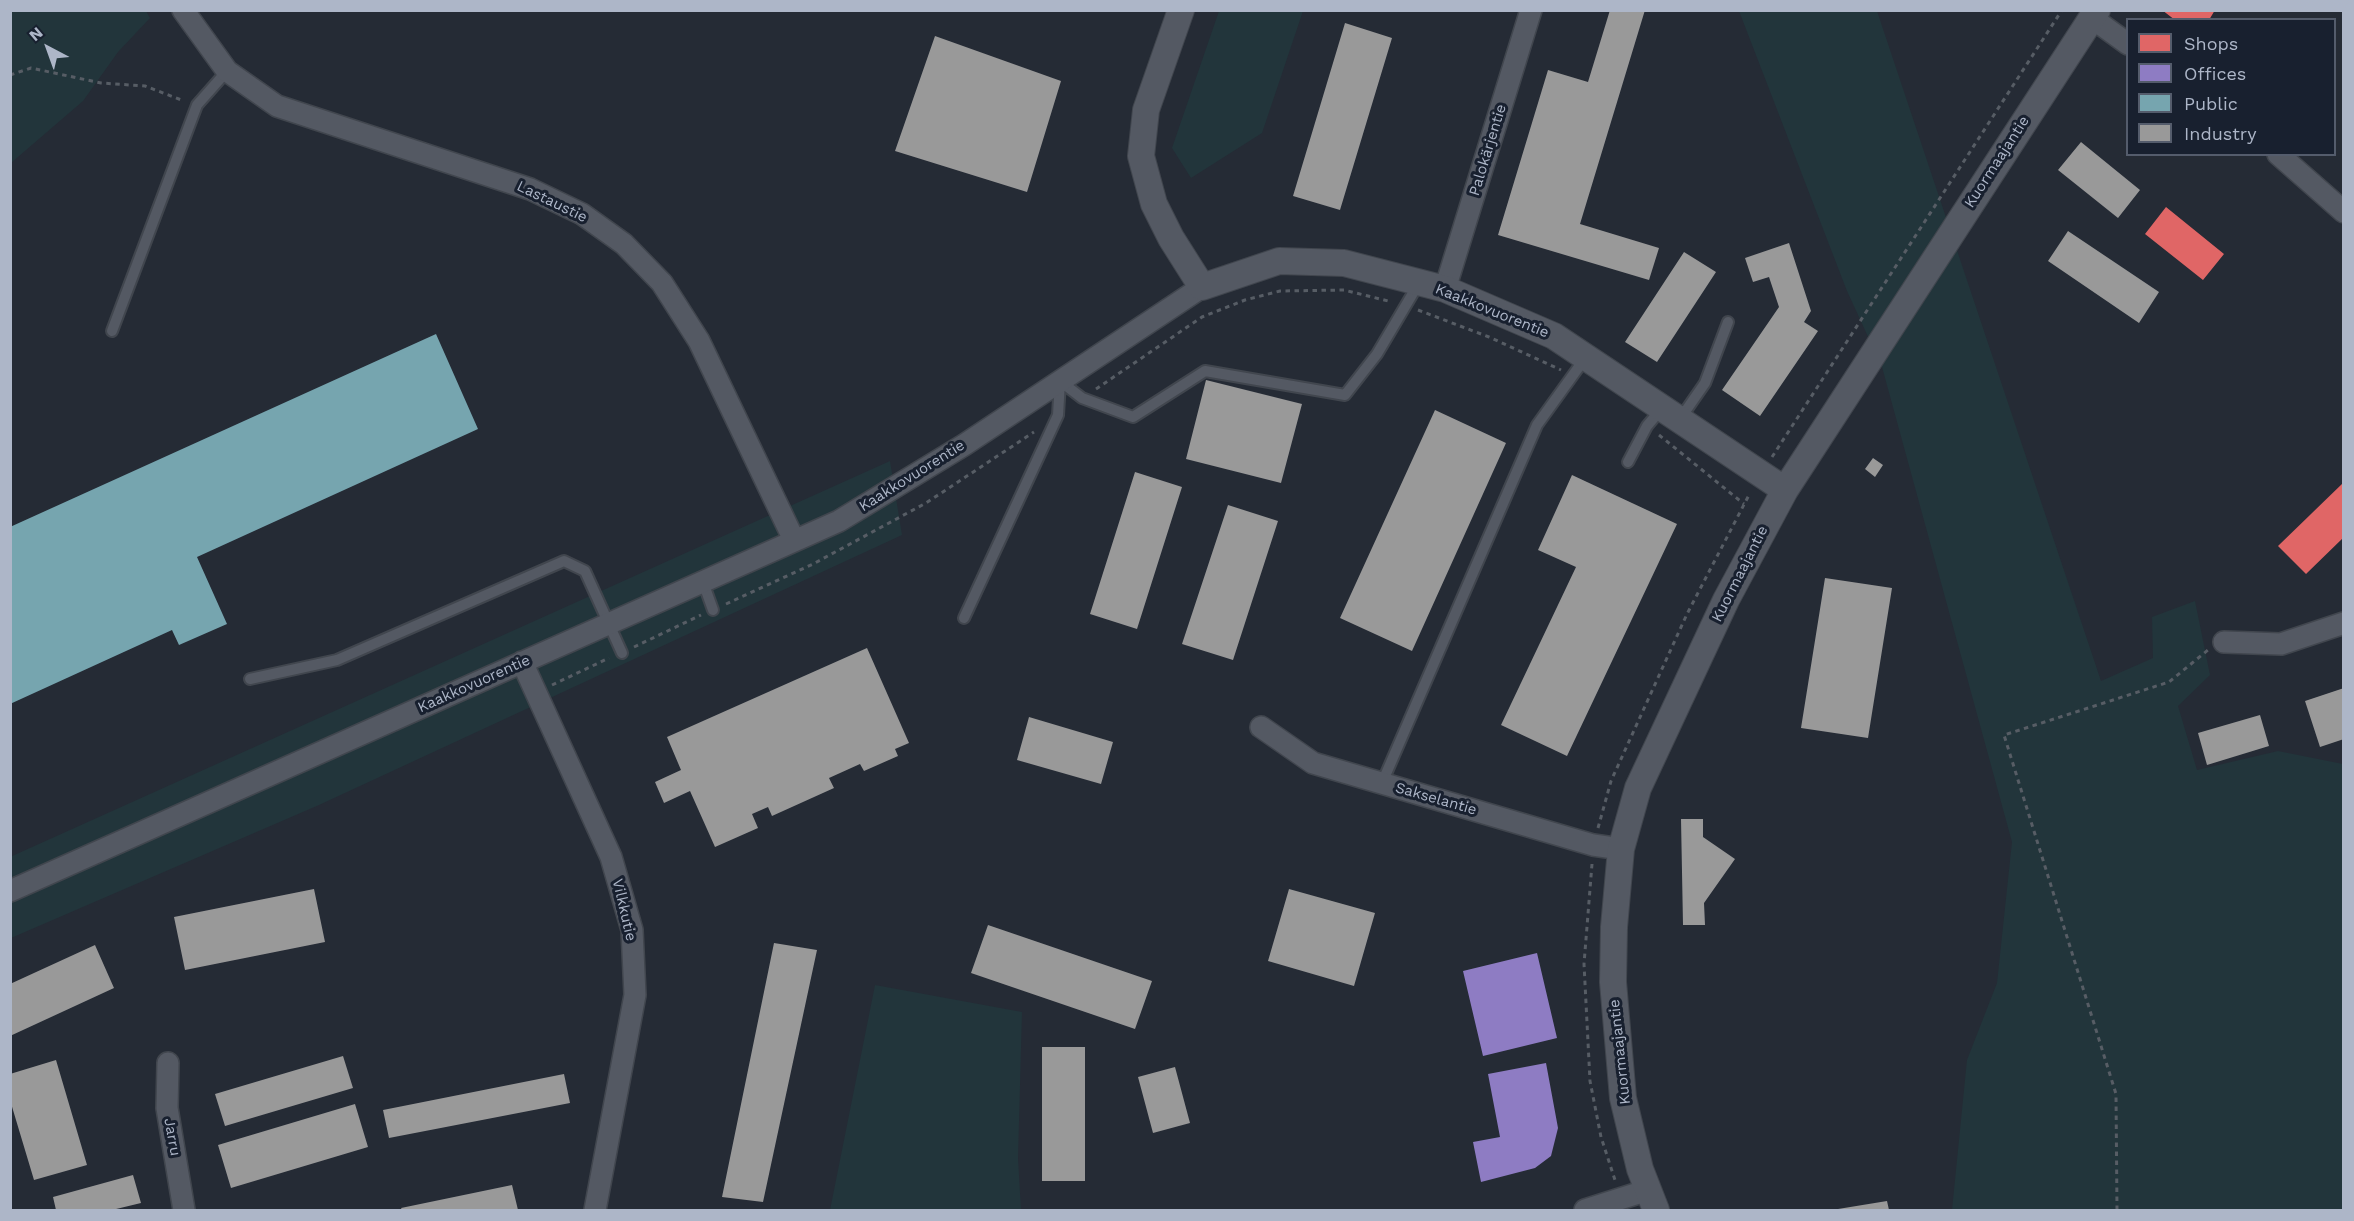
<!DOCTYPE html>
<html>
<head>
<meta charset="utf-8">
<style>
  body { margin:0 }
  #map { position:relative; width:2354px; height:1221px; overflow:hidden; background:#252b35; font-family:"Work Sans",sans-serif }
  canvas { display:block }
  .frame { position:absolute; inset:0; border:12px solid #adb6c8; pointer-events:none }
  .legend { position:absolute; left:2126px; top:18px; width:210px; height:138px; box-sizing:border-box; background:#18202f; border:2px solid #545c6c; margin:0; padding:8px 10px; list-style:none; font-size:18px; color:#adb6c8 }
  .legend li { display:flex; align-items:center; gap:12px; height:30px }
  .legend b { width:30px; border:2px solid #545c6c }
  .north { position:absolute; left:18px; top:18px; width:60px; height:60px; -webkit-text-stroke:4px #18202f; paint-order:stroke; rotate:319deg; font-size:16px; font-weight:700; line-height:24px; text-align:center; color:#adb6c8 }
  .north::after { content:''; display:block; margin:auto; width:21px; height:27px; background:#adb6c8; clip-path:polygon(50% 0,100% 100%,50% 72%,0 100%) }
</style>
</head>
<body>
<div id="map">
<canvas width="2354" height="1221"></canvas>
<div class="frame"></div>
<ul class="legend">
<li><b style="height:16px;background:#e06666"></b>Shops</li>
<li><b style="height:16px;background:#8e7cc3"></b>Offices</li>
<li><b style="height:16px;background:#76a5af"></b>Public</li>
<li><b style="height:16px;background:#999"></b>Industry</li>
</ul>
<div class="north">N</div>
</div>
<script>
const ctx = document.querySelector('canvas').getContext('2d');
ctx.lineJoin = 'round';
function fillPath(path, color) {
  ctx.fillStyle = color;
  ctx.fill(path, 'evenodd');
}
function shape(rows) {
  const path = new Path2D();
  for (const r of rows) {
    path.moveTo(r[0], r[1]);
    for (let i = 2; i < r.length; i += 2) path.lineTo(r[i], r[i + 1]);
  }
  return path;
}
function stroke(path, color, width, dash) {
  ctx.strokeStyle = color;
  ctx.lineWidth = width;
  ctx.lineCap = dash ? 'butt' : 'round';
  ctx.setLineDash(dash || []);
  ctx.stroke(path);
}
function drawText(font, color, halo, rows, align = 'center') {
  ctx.font = font + ' "Work Sans",sans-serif';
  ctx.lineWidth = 6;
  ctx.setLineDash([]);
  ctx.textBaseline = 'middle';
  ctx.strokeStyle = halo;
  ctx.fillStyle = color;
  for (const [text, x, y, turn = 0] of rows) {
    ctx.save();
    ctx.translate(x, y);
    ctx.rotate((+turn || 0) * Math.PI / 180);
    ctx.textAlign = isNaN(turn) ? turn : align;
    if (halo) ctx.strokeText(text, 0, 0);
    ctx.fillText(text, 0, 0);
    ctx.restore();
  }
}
fillPath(shape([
  [11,10,146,11,150,18,118,52,83,101,11,163],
  [1219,11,1303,11,1262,133,1191,178,1172,148],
  [1739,11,1877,11,2101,681,2153,658,2152,617,2195,601,2210,675,2178,706,2197,770,2278,751,2343,764,2343,1210,1952,1210,1967,1060,1997,983,2012,842,1882,367,1847,291],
  [890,461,902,535,319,805,11,938,10,857],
  [875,985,1022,1012,1018,1158,1021,1210,830,1210]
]), '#22353b');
fillPath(shape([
  [2162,10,2215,10,2209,20,2175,20],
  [2166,207,2224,254,2203,280,2145,234],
  [2344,482,2344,537,2306,574,2278,546]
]), '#e06666');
fillPath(shape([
  [1537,953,1557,1038,1483,1056,1463,971],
  [1546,1063,1558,1128,1551,1156,1535,1168,1481,1182,1473,1142,1500,1137,1488,1074]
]), '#8e7cc3');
fillPath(shape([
  [436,334,478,429,197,557,227,624,179,645,172,630,10,704,10,527]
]), '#76a5af');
fillPath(shape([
  [1610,10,1645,10,1580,224,1659,248,1649,280,1498,235,1548,70,1588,82],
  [1345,23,1392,38,1340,210,1293,196],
  [935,36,1061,81,1027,192,895,151],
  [2081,142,2140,190,2118,218,2058,170],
  [2068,231,2159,292,2139,323,2048,261],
  [1789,243,1811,311,1804,322,1818,331,1760,416,1722,390,1779,307,1769,277,1753,282,1745,258],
  [1684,252,1716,272,1657,362,1625,342],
  [1206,380,1302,404,1281,483,1186,459],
  [1435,410,1506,443,1412,651,1340,618],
  [1873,458,1883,465,1875,477,1865,469],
  [1135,472,1182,487,1137,629,1090,614],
  [1572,475,1677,524,1567,756,1501,725,1576,567,1538,550],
  [1228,505,1278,521,1233,660,1182,644],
  [1825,578,1892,588,1868,738,1801,728],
  [867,648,909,743,895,749,898,756,864,771,860,764,829,778,834,788,772,816,768,807,752,814,758,828,715,847,690,791,664,803,655,782,681,770,667,737],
  [2344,688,2344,739,2320,747,2305,701],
  [2260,715,2269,746,2207,765,2198,733],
  [1029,717,1113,742,1101,784,1017,760],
  [1681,819,1703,819,1703,837,1735,859,1704,903,1705,925,1683,925],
  [314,889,325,942,185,970,174,917],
  [1289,889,1375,913,1354,986,1268,961],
  [988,925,1152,981,1135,1029,971,973],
  [774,943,817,950,763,1202,722,1197],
  [95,945,114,988,10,1036,10,984],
  [1042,1047,1085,1047,1085,1181,1042,1181],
  [343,1056,353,1088,225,1126,215,1094],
  [56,1060,87,1165,34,1180,10,1100,10,1074],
  [1175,1067,1190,1123,1153,1133,1138,1077],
  [564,1074,570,1103,389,1138,383,1110],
  [355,1104,368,1147,231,1188,218,1145],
  [133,1175,141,1203,112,1210,56,1210,53,1197],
  [512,1185,518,1210,402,1210,401,1208],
  [1887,1201,1889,1210,1838,1210,1838,1209]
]), '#999');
const service = shape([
  [112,331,197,105,227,71],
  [1060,381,1082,398,1133,417,1205,371,1345,395,1377,354,1419,283],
  [1680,419,1705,383,1728,322],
  [1628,462,1647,426,1663,407],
  [703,582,713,610],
  [964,618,1058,415,1060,381],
  [250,679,337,660,564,561,585,571,622,653],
  [1382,783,1537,425,1586,357]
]);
const minor = shape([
  [183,10,227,71,277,106,530,189,582,214,624,244,662,283,699,341,794,540],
  [2092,18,2128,44],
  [2278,154,2344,212],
  [1445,289,1531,10],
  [2224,642,2281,644,2344,623],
  [522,662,611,857,632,930,635,995,595,1210],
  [1261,727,1313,763,1593,845,1621,849],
  [10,891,839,521,964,445,1202,287],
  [168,1063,167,1108,184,1210],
  [1585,1210,1648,1190]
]);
const tertiary = shape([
  [1181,10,1146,110,1141,156,1154,204,1171,238,1202,287,1279,261,1344,263,1445,289,1554,336,1785,490],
  [1656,1210,1640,1169,1623,1098,1613,982,1614,927,1621,849,1638,788,1726,600,1785,490,2097,10]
]);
stroke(service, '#41464e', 14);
stroke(minor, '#41464e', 24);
stroke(tertiary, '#41464e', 28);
stroke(shape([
  [10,75,31,68,101,83,145,86,184,101],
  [1418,310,1489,337,1561,370],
  [1096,389,1202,317,1245,300,1280,291,1344,290,1392,302],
  [1659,435,1744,504],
  [1772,457,2062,10],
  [726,604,813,564,926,503,1034,432],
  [634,647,701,615],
  [552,685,609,658],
  [1598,828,1611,781,1687,614,1750,493],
  [1592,864,1584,964,1590,1081,1601,1137,1615,1180],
  [2117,1210,2116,1094,2004,735,2169,682,2208,650]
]), '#575d65', 3, [4.5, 4.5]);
stroke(service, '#545963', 10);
stroke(minor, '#545963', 21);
stroke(tertiary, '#545963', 26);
drawText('15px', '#adb6c8', '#18202f', [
  ["Palokärjentie",1488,150,-73],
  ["Kuormaajantie",1997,162,-57],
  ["Lastaustie",552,202,26],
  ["Kaakkovuorentie",1492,311,22],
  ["Kaakkovuorentie",912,476,-32],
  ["Kuormaajantie",1740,574,-63],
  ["Kaakkovuorentie",474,684,-24],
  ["Sakselantie",1436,799,16],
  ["Vilkkutie",624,910,77],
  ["Kuormaajantie",1620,1052,-96],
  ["Jarru",172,1137,80]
]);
</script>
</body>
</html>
